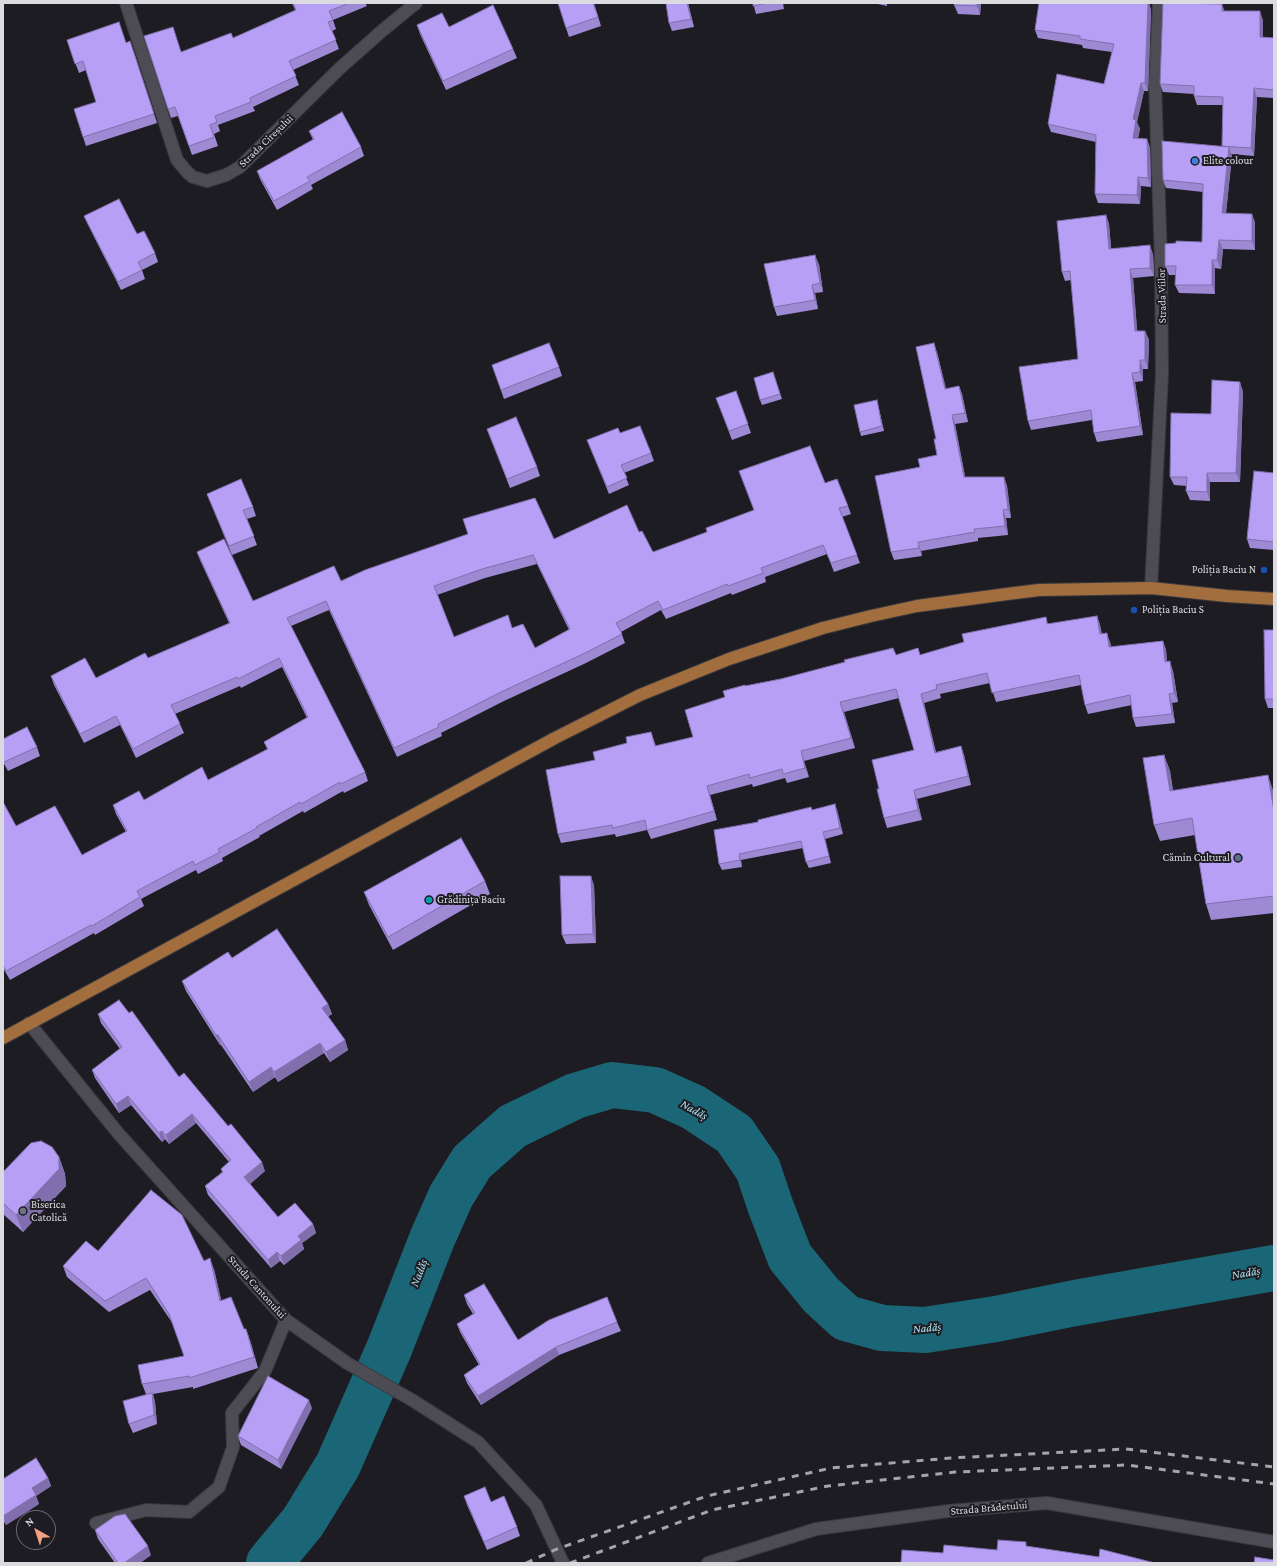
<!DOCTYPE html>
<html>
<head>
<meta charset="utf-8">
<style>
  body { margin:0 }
  #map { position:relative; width:1277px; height:1566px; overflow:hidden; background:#1d1c22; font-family:"Crimson Pro",serif }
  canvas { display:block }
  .frame { position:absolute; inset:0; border:4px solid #dbdade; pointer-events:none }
  .north { position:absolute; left:16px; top:1510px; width:40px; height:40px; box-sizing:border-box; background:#1d1c22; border:1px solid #69686d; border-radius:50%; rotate:321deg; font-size:11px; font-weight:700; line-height:16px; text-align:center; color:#dbdade }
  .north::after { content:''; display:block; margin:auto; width:14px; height:18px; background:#f3a081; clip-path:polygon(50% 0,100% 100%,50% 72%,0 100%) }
</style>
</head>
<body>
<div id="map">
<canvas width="1277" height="1566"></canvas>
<div class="frame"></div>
<div class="north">N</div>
</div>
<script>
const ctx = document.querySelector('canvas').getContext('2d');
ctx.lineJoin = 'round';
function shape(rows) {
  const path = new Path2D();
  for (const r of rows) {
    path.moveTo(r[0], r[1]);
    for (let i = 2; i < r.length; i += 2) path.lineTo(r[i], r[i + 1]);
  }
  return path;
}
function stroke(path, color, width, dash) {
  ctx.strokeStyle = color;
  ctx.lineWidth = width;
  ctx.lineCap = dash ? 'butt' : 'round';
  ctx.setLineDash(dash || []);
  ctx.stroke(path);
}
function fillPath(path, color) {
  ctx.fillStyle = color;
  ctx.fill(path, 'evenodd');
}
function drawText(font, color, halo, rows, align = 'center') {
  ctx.font = font + ' "Crimson Pro",serif';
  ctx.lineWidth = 4;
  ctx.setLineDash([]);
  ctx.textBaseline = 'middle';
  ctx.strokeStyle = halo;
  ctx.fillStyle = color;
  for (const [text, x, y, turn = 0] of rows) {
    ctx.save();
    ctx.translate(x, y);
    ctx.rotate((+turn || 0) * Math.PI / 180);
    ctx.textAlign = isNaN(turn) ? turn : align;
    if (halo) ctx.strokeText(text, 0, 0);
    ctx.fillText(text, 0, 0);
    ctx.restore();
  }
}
stroke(shape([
  [269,1563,303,1522,338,1465,389,1349,432,1239,451,1196,472,1162,513,1126,575,1096,612,1085,655,1090,693,1107,734,1134,758,1169,770,1205,790,1257,821,1295,846,1318,882,1328,925,1330,996,1319,1075,1303,1274,1268]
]), '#1a6676', 46);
const street = shape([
  [126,3,177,160,188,173,193,177,207,181,226,175,240,167,339,69,383,30,416,3],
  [1151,588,1162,374,1161,260,1155,84,1159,3],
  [29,1023,118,1133,286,1320,347,1363,412,1400,478,1442,536,1505,563,1563],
  [96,1523,146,1510,189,1512,219,1487,233,1447,232,1413,265,1371,286,1320],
  [708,1563,816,1529,948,1511,1047,1503,1274,1542]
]);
const primary = shape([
  [3,1038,555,738,640,695,729,659,823,628,871,616,917,606,1007,594,1039,590,1151,588,1227,596,1274,599]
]);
stroke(street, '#3a393e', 14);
stroke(primary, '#3a393e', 14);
stroke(street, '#4d4b53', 12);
stroke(primary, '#a36e3d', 12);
stroke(shape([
  [526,1563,557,1549,707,1496,831,1468,951,1458,1126,1449,1274,1467],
  [570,1563,712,1510,828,1486,955,1472,1127,1465,1274,1484]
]), '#a5a4a9', 3, [7, 7]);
fillPath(shape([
  [292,3,365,3,367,6,333,20,336,29,332,31,339,49,293,70,299,85,253,107,255,111,218,125,220,131,214,134,218,146,192,155,178,116,171,118,168,109,181,52,233,38,295,10],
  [594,3,601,26,569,37,566,28],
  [666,3,688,3,694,27,672,31,669,23],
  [753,3,783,3,784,9,756,14],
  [873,3,887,3,887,6],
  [955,3,981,3,980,15,958,14,954,5],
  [1039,3,1149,3,1151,10,1148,91,1144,91,1137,122,1140,129,1138,138,1147,139,1150,148,1151,187,1141,186,1140,204,1098,203,1095,194,1096,142,1051,132,1048,124,1104,84,1112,52,1083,48,1082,45,1038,38,1035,30],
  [1225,11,1263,20,1263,37,1274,38,1274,98,1257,97,1254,156,1231,154,1232,156,1226,213,1255,222,1255,250,1223,249,1221,269,1215,268,1215,294,1179,293,1175,285,1176,275,1169,275,1165,266,1202,242,1203,192,1166,188,1163,180,1223,147,1223,105,1197,105,1194,96,1194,94,1163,92,1160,84],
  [417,25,449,27,513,49,517,58,446,90,420,34],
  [67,40,127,42,133,50,157,123,86,146,83,137,96,102,86,70,79,73],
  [309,131,361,147,364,156,311,185,313,189,277,210,260,179,257,171,313,140],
  [1106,215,1109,224,1111,248,1153,254,1154,276,1133,278,1137,331,1145,331,1149,340,1148,369,1143,369,1143,381,1135,382,1143,435,1097,442,1094,433,1092,420,1031,430,1028,421,1078,359,1071,280,1065,281,1062,272],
  [84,216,137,234,155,253,158,262,142,270,145,279,121,290,88,225],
  [819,264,823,292,815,293,818,309,777,316,774,307],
  [937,352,946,389,959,386,962,394,968,422,955,424,965,477,1004,477,1007,486,1011,518,1006,518,1008,535,978,538,978,541,921,551,922,556,894,560,891,552,920,467,937,455,936,439],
  [492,365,559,367,562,376,504,399],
  [773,372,782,399,762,405,760,400],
  [736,391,751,433,732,440,716,398],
  [1243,391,1240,482,1210,482,1210,501,1190,500,1186,491,1187,486,1174,485,1170,477,1211,414],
  [877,400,884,431,861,436,860,432],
  [487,429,537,467,540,476,510,488],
  [620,433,651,453,654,461,624,473,629,485,609,494,587,440],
  [1274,473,1274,550,1250,548,1247,539],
  [825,483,848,506,851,514,842,517,860,563,834,572,827,554,765,577,766,582,732,595,731,593,666,619,661,610,621,632,625,643,586,663,504,701,441,733,442,736,397,757,329,610,291,626,365,772,368,781,344,793,343,791,304,813,303,811,259,836,260,837,222,858,223,861,198,874,196,870,141,899,144,906,95,935,94,933,10,980,3,968,3,802,16,826,82,855,126,832,116,814,113,805,144,800,208,780,267,749,264,742,307,718,282,667,241,688,240,686,175,714,180,724,184,733,136,758,120,725,84,743,54,685,51,676,96,678,148,658,229,623,200,560,197,552,253,601,341,581,554,539,639,532,653,552,707,532,754,510],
  [537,564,569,630,535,648,513,628,454,637,437,595,485,578],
  [207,494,253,507,256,516,247,519,257,545,232,555],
  [1097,616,1100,625,1102,634,1110,642,1111,647,1163,641,1166,650,1167,662,1173,671,1178,702,1172,703,1175,723,1136,727,1133,718,1132,705,1088,714,1085,705,1081,685,996,702,990,683,940,694,941,698,924,703,936,752,961,746,964,755,971,785,917,799,922,820,887,828,884,818,879,789,914,750,899,698,844,712,855,748,804,761,809,777,787,783,785,778,753,787,752,784,710,795,717,820,651,839,647,830,616,837,615,834,561,843,558,834,595,760,627,743,651,732,656,746,693,737,725,697,745,686,896,655,920,655,964,642,1046,617,1048,624],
  [1274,630,1274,708,1268,708,1265,699],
  [3,739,37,747,40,756,8,771,3,762],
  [1164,755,1170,771,1173,790,1274,791,1274,913,1211,920,1206,904,1195,835,1160,841,1154,825],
  [812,810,837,810,843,834,825,839,831,863,809,868,806,862,803,848,741,860,742,867,722,870,719,864,758,822],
  [485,881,490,894,393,950,369,905,364,892],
  [594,885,596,943,566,944,562,935],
  [232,958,328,1004,332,1014,328,1016,345,1040,348,1050,330,1062,324,1053,278,1082,275,1077,253,1092,221,1045,220,1045,186,991,182,981],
  [98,1014,179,1077,228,1126,265,1171,250,1184,278,1217,313,1224,316,1233,302,1243,304,1249,284,1265,280,1261,271,1268,208,1195,205,1186,222,1172,221,1169,229,1162,196,1123,169,1144,165,1139,162,1142,131,1105,119,1113,95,1078,92,1070,120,1049,101,1023],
  [59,1157,65,1174,66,1186,23,1232,3,1214,3,1172],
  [98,1251,204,1261,214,1269,221,1300,244,1329,246,1329,250,1340,258,1368,193,1389,193,1387,153,1394,155,1402,157,1424,133,1433,129,1424,146,1394,142,1384,184,1356,173,1324,150,1290,109,1312,67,1277,63,1266],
  [464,1295,518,1340,617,1322,621,1331,559,1355,481,1405,467,1383,464,1375,479,1365,460,1332,457,1324,473,1314,467,1304],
  [312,1408,281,1469,241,1445,238,1436],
  [48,1478,51,1486,36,1496,39,1504,6,1525,3,1520,3,1479],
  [464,1496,491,1502,517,1527,520,1536,487,1550,467,1505],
  [95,1530,151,1555,140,1563,115,1563,98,1539]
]), '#9d89d4');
fillPath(shape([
  [687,3,688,3,694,27,691,19],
  [977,3,981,3,980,15,977,6],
  [1148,3,1149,3,1151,10,1148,91,1145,83],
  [1222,4,1225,12,1222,11],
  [1260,11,1263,20,1263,45,1260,37],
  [1141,83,1144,91,1137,122,1140,129,1136,147,1133,138,1133,119],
  [1254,88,1257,97,1254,156,1251,148],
  [1147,139,1150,148,1151,187,1148,178],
  [1229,147,1232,156,1225,222,1222,213],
  [1138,177,1141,186,1140,204,1137,195],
  [1252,214,1255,222,1255,250,1252,241],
  [1106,215,1109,224,1112,257,1109,249],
  [1219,240,1223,249,1221,269,1217,260],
  [1150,245,1153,254,1154,276,1150,268],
  [815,255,819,264,823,292,820,283],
  [1212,260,1215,268,1215,294,1212,285],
  [1130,269,1133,278,1138,340,1135,331],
  [812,285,815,293,818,309,815,300],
  [1145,331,1149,340,1148,369,1145,360],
  [934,343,937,352,948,397,945,389],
  [1140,360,1143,369,1143,381,1140,372],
  [1132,373,1135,382,1143,435,1140,426],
  [1240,382,1243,391,1240,482,1236,473],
  [959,386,962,394,968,422,965,413],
  [877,400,878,405,884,431,882,426],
  [952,415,955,424,967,486,964,477],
  [1207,473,1210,482,1210,501,1207,492],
  [1004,477,1007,486,1011,518,1008,509],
  [1003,510,1006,518,1008,535,1005,526],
  [918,542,921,551,922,556,919,548],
  [1097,616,1100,625,1103,643,1100,634],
  [1107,633,1110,642,1113,657,1109,647],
  [1163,641,1166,650,1168,671,1165,662],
  [1170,661,1173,671,1178,702,1174,693],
  [921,694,924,703,938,762,935,753],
  [1169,694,1172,703,1175,723,1172,714],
  [840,702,844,712,855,748,851,738],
  [961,746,964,755,971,785,968,776],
  [801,751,804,761,809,777,805,768],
  [1164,755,1170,771,1175,807,1170,791],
  [1268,775,1274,793,1274,811],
  [707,786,710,795,717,820,714,811],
  [914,790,917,799,922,820,918,810],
  [835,804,837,810,843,834,840,828],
  [739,854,741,860,742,867,740,860],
  [591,876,594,885,596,943,593,934],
  [328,1004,332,1014,326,1018,322,1008],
  [216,1035,218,1035,221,1045,220,1045],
  [345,1040,348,1050,330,1062,326,1052],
  [320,1043,324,1053,278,1082,274,1072],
  [271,1067,275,1077,253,1092,249,1082],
  [128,1096,131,1105,119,1113,116,1104],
  [192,1114,196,1123,169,1144,166,1135],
  [162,1131,165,1139,162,1142,159,1133],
  [59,1157,65,1174,66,1186,23,1232,16,1215],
  [262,1162,265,1171,248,1186,244,1177],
  [313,1224,316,1233,302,1243,304,1249,284,1265,281,1256,298,1236],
  [277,1252,280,1261,271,1268,268,1260],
  [210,1258,214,1269,224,1312,220,1301],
  [246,1329,250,1340,258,1368,254,1357],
  [556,1347,559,1355,481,1405,478,1396],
  [152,1393,155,1402,157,1424,154,1415],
  [309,1400,312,1408,281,1469,278,1460],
  [48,1478,51,1486,36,1496,39,1504,6,1525,3,1516,32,1488],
  [148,1546,151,1555,140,1563,124,1563]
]), '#806fac');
const building = shape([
  [293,3,349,3,329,11,333,20,328,22,336,40,289,61,296,76,250,98,251,102,215,116,217,122,210,125,214,137,189,146,175,107,168,109,144,36,173,27,181,52,231,33,233,38,296,10,293,3],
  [558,3,593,3,598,17,566,28,558,3],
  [666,3,687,3,691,19,669,23,666,3],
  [753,3,768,3,753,6,753,3],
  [955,3,977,3,977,6,954,5,955,3],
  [1039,3,1148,3,1145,83,1141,83,1133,119,1136,120,1133,138,1147,139,1148,178,1138,177,1137,195,1095,194,1096,135,1048,124,1057,74,1104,84,1114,44,1080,39,1080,36,1035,30,1039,3],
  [1163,3,1222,4,1222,11,1260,11,1260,37,1274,38,1274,90,1254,88,1251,148,1222,146,1223,97,1194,96,1194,86,1160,84,1163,3],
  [493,5,513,49,443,81,417,25,442,13,449,27,493,5],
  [119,22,126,43,130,41,154,114,83,137,74,109,96,102,83,61,75,64,67,40,119,22],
  [342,112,361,147,307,177,310,181,274,201,257,171,314,139,309,131,342,112],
  [1162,141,1229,147,1222,213,1252,214,1252,241,1219,240,1217,260,1212,260,1212,285,1175,285,1176,266,1165,266,1165,244,1176,243,1176,241,1202,242,1203,184,1163,180,1162,141],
  [119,199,137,234,144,231,155,253,138,262,142,270,118,282,84,216,119,199],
  [1106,215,1109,249,1150,245,1150,268,1130,269,1135,331,1145,331,1145,360,1140,360,1140,372,1132,373,1140,426,1094,433,1091,410,1028,421,1019,367,1078,359,1070,271,1062,272,1057,221,1106,215],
  [815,255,820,283,812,285,815,300,774,307,764,264,815,255],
  [549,343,559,367,501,390,492,365,549,343],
  [934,343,945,389,959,386,965,413,952,415,964,477,1004,477,1008,509,1003,510,1005,526,974,529,975,532,918,542,919,548,891,552,875,476,920,467,918,459,937,455,934,439,936,439,916,347,934,343],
  [773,372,780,394,760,400,754,378,773,372],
  [1212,380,1240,382,1236,473,1207,473,1207,492,1186,491,1187,477,1170,477,1171,413,1211,414,1212,380],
  [736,391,748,424,729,431,716,398,736,391],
  [877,400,882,426,860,432,854,405,877,400],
  [516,417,537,467,507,479,487,429,516,417],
  [640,426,651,453,621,465,627,478,607,487,587,440,618,428,620,433,640,426],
  [810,446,825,483,837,479,848,506,839,508,857,555,831,563,823,545,761,568,763,573,728,586,727,584,663,610,658,601,616,623,622,634,583,654,501,692,438,724,439,727,394,748,326,601,287,618,365,772,341,784,340,782,301,804,300,802,256,827,257,828,218,849,220,852,195,865,193,861,137,891,140,897,92,926,91,925,6,971,3,965,3,802,16,826,55,806,82,855,127,831,113,805,139,791,144,800,202,767,208,780,268,749,264,742,308,717,279,658,238,679,237,677,171,705,180,724,133,749,116,716,80,734,51,676,85,658,96,678,145,653,148,658,230,623,197,552,224,539,253,601,334,566,341,581,365,570,468,534,463,519,535,498,554,539,627,505,639,532,642,531,653,552,707,532,706,528,754,510,739,471,810,446],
  [533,555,570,629,535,648,523,624,512,628,508,615,454,637,434,586,482,569,533,555],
  [1254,471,1274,473,1274,542,1247,539,1254,471],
  [241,479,253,507,243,510,254,536,229,546,207,494,241,479],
  [1097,616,1100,634,1107,633,1109,647,1163,641,1165,662,1170,661,1174,693,1169,694,1172,714,1133,718,1130,695,1085,705,1079,675,992,693,987,673,936,685,937,689,921,694,935,753,961,746,968,776,914,790,918,810,884,818,877,789,879,789,872,760,914,750,896,689,840,702,851,738,801,751,805,768,783,774,782,769,750,778,749,774,707,786,714,811,647,830,645,820,613,828,612,825,558,834,546,770,595,760,593,752,627,743,626,737,651,732,655,746,693,737,685,710,725,697,723,691,745,685,745,686,781,679,845,662,844,660,893,648,896,655,918,648,920,655,964,642,962,634,1046,617,1047,624,1097,616],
  [1264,630,1274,630,1274,699,1265,699,1264,630],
  [27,727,37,747,4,762,3,759,3,739,27,727],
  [1164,755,1170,791,1268,775,1274,811,1274,896,1206,904,1192,818,1154,825,1143,758,1164,755],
  [835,804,840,828,823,832,829,856,806,862,801,841,739,854,740,860,719,864,714,830,758,822,758,820,811,807,812,810,835,804],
  [461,838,485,881,388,937,364,892,461,838],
  [560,876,591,876,593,934,562,935,560,876],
  [277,929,328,1004,322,1008,345,1040,326,1052,320,1043,274,1072,271,1067,249,1082,218,1035,216,1035,182,981,228,952,232,958,277,929],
  [119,1000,129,1013,132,1011,179,1077,184,1073,228,1126,231,1124,262,1162,244,1177,278,1217,295,1203,313,1224,298,1236,301,1240,281,1256,277,1252,268,1260,205,1186,223,1172,221,1169,231,1160,192,1114,166,1135,162,1131,159,1133,128,1096,116,1104,92,1070,122,1047,98,1014,119,1000],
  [41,1141,52,1147,59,1157,59,1169,16,1215,3,1203,3,1172,31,1143,41,1141],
  [151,1190,182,1215,204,1261,210,1258,220,1301,231,1297,244,1329,246,1329,254,1357,189,1378,189,1376,142,1384,138,1365,184,1356,169,1314,146,1278,105,1301,63,1266,86,1241,98,1251,151,1190],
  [484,1284,518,1340,549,1320,607,1297,617,1322,556,1347,478,1396,464,1375,480,1364,457,1324,475,1313,464,1295,484,1284],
  [268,1376,309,1400,278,1460,238,1436,268,1376],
  [152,1393,154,1415,129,1424,123,1401,152,1393],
  [36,1458,48,1478,32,1488,36,1495,3,1516,3,1479,36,1458],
  [485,1487,491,1502,504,1496,517,1527,484,1542,464,1496,485,1487],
  [125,1514,148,1546,124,1563,118,1563,95,1530,115,1516,125,1514],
  [998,1540,1026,1542,1026,1546,1099,1557,1100,1549,1155,1563,901,1563,902,1550,943,1553,944,1545,997,1550,998,1540],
  [1255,1557,1274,1560,1274,1563,1254,1563,1255,1557]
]);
fillPath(building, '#b79ff6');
stroke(building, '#806fac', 1);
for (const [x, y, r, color] of [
  [1195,161,4,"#3f7fe0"],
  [1264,570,4,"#1a4fb4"],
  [1134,610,4,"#1a4fb4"],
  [1238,858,4,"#5c6f8a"],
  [429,900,4,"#0f9aa8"],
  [23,1211,4,"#6b7280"]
]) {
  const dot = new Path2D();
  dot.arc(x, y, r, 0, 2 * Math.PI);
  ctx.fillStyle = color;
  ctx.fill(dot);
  stroke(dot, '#1d1c22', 1.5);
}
drawText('11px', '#dbdade', '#1d1c22', [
  ["Strada Cireșului",266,141,-44],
  ["Strada Viilor",1162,296,-91],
  ["Strada Cantonului",257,1287,48],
  ["Strada Brădetului",989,1508,-5]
]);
drawText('11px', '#dbdade', '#1d1c22', [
  ["Elite colour",1203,161],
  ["Poliția Baciu N",1256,570,"right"],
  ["Poliția Baciu S",1142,610],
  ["Cămin Cultural",1230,858,"right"],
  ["Grădinița Baciu",437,900],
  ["Biserica",31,1205],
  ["Catolică",31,1218]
], 'left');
drawText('italic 12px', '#ace6f4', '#1d1c22', [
  ["Nadăș",694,1110,29],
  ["Nadăș",419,1273,-69],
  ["Nadăș",1246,1273,-10],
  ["Nadăș",927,1328,-5]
]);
</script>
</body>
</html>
